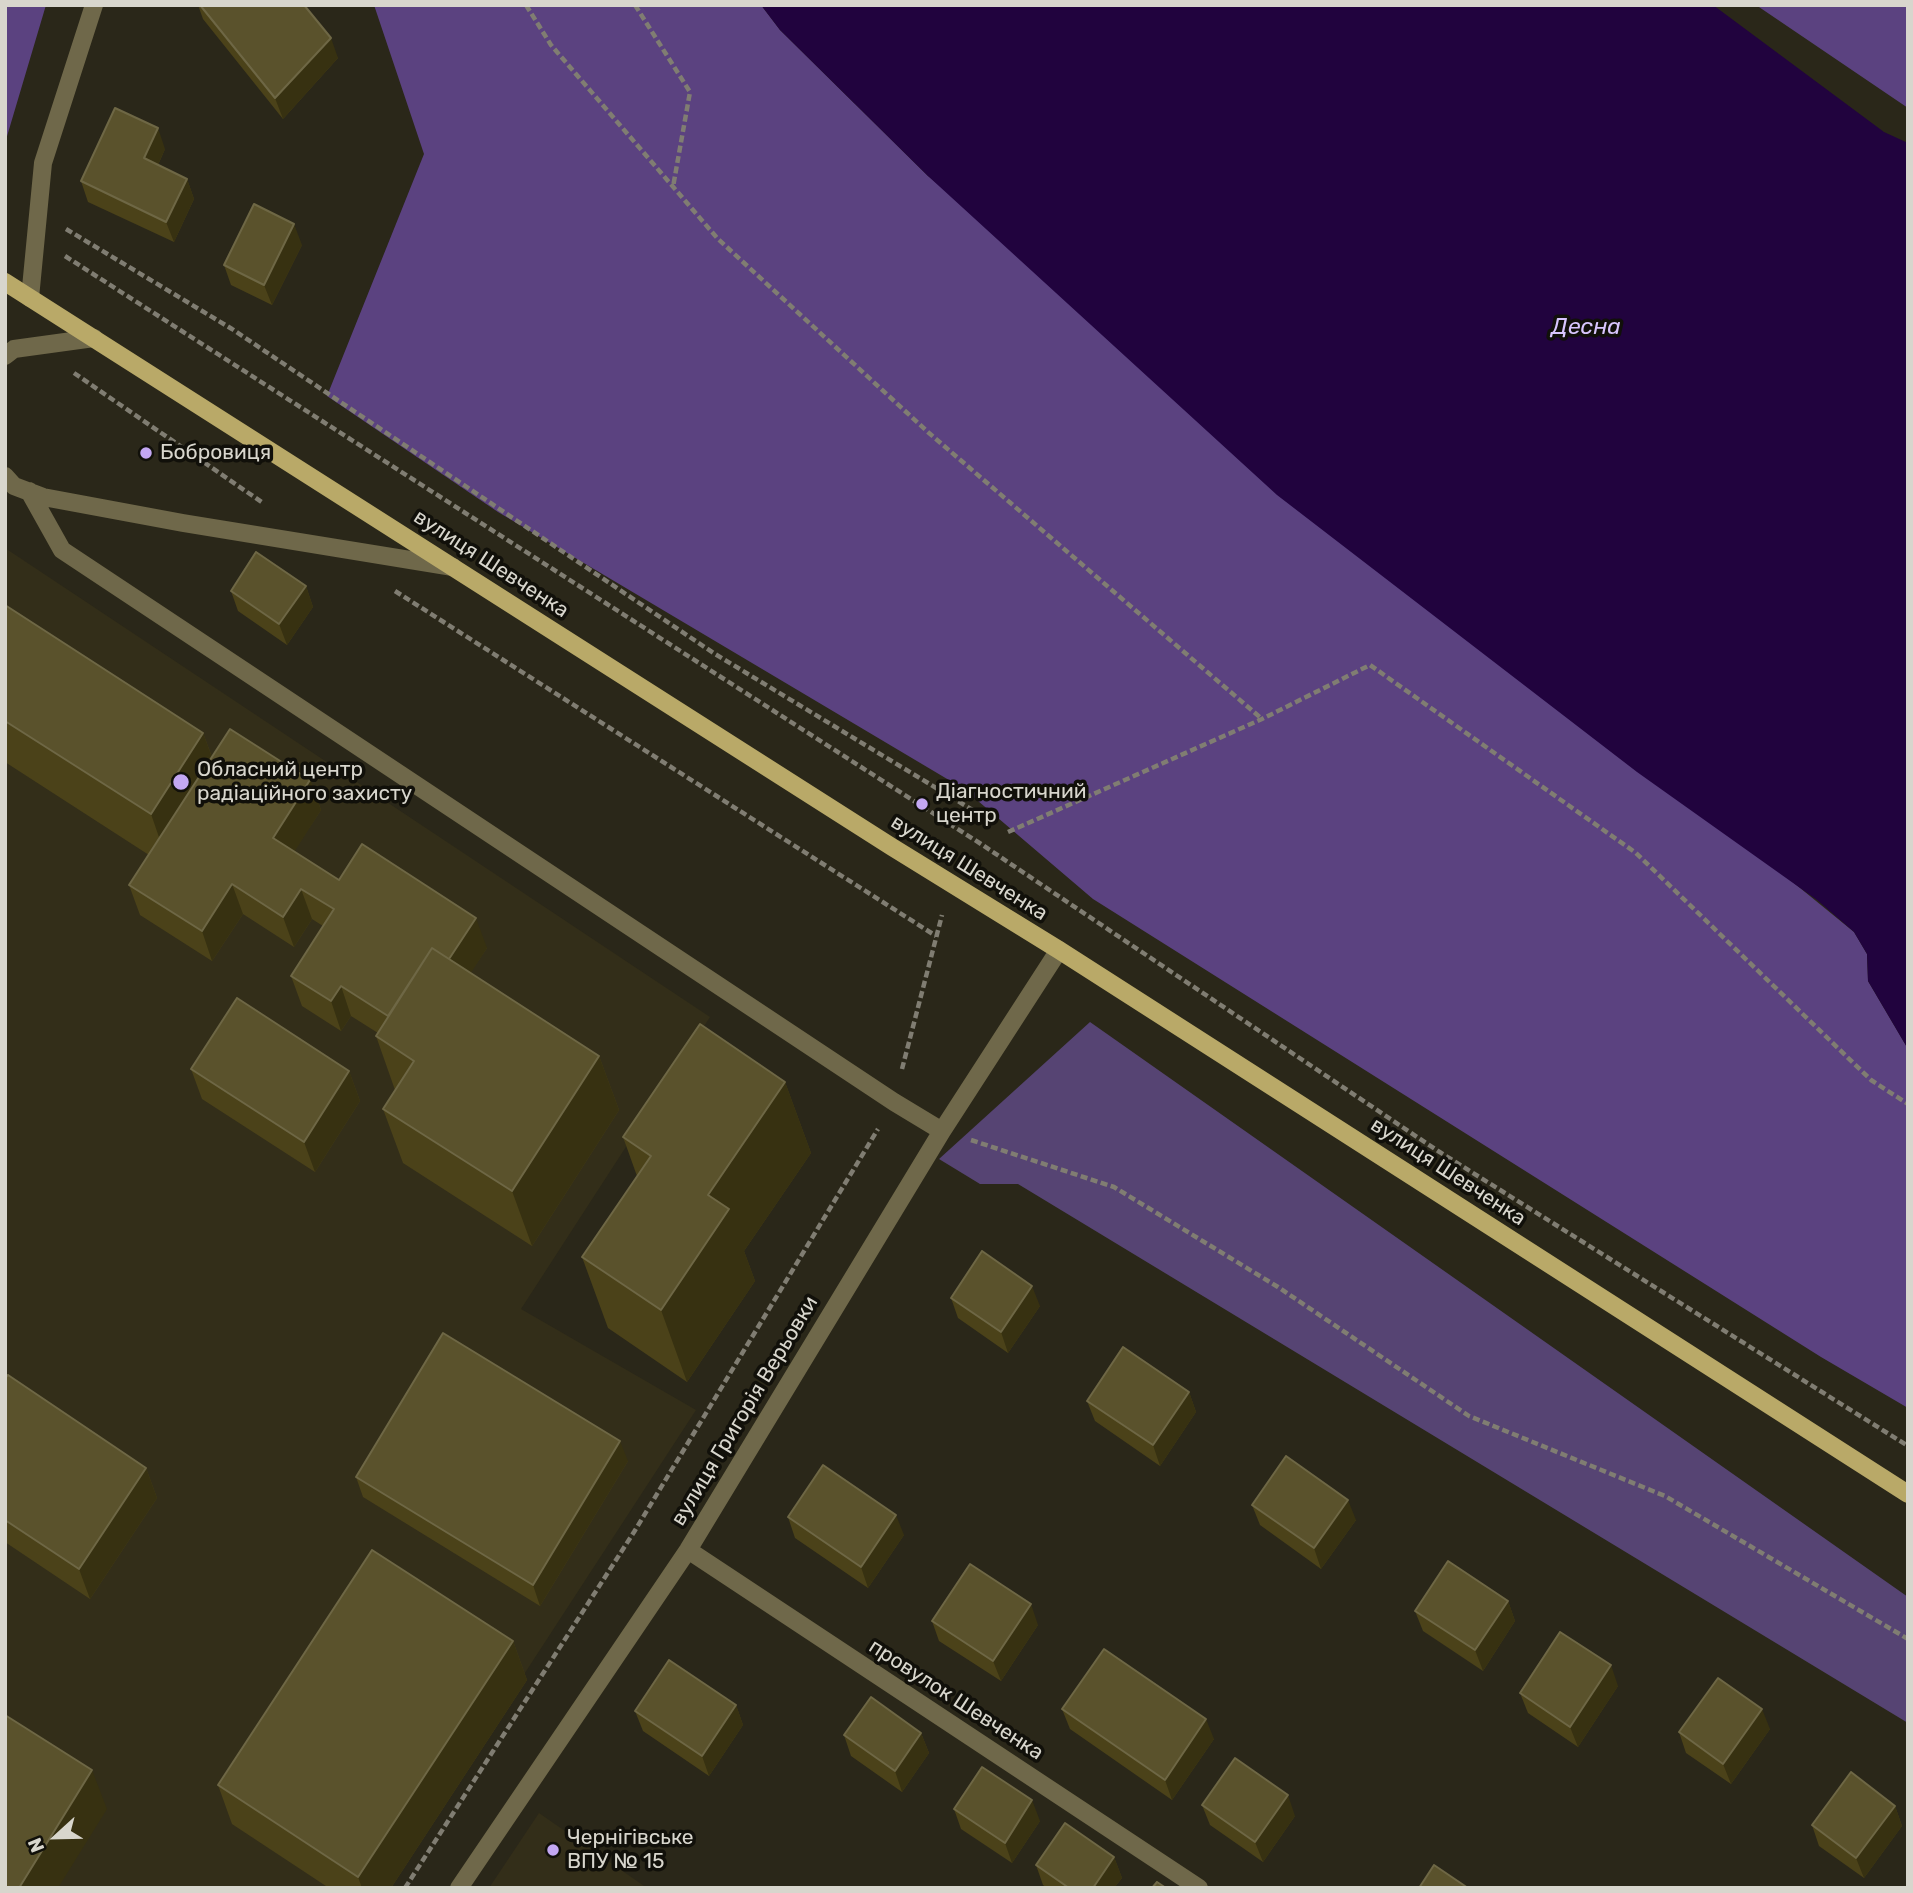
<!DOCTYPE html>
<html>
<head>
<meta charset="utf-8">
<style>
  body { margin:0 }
  #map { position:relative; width:1913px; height:1893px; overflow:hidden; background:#2a2719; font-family:Rubik,sans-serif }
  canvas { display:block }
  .frame { position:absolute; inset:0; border:7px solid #d8d6cd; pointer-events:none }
  .north { position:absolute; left:21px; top:1802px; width:70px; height:70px; -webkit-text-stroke:5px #11100a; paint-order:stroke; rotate:248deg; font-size:19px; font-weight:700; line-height:28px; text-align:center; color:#d8d6cd }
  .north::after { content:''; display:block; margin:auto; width:24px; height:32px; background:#d8d6cd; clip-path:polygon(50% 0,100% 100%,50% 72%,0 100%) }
</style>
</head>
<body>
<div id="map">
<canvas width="1913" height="1893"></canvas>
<div class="frame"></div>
<div class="north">N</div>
</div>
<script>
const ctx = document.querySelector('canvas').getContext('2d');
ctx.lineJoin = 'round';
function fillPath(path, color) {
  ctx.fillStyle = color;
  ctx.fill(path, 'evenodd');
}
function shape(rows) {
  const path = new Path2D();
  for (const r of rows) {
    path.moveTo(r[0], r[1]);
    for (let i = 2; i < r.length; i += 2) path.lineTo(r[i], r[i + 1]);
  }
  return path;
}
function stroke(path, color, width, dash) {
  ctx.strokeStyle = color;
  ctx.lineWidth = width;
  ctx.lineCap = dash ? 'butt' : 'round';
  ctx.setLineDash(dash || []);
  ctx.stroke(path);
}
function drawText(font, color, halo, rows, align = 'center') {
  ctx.font = font + ' Rubik,sans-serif';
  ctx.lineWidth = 7;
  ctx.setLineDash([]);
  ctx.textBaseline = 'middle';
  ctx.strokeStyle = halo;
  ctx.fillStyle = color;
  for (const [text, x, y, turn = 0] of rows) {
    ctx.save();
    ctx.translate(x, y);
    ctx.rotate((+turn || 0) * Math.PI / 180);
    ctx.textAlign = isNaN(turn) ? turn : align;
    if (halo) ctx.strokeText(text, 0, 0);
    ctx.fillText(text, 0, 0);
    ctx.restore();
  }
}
fillPath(shape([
  [5,548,710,1017,521,1309,696,1410,385,1888,5,1888],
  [539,1813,647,1888,489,1888]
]), '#332e19');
fillPath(shape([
  [1090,1022,1908,1597,1908,1723,1018,1184,980,1184,939,1159]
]), '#564473');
fillPath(shape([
  [5,5,46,5,5,143],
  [374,5,761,5,780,30,928,176,1854,932,1867,954,1868,981,1908,1049,1908,1408,1821,1357,1093,899,964,789,498,512,327,396,424,154],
  [1756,5,1908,5,1908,108]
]), '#5b4280');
fillPath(shape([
  [761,5,1713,5,1884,132,1908,143,1908,1049,1868,981,1867,954,1854,932,1817,900,1637,772,1277,495,928,176,780,30]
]), '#21033e');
stroke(shape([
  [526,5,551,45,718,239,929,433,1262,719],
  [635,5,690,92,673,187],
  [66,229,232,329,715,654,994,823],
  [65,256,981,844,1438,1151,1908,1446],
  [74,373,263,503],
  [395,591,936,936],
  [1008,832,1262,719,1370,665,1636,853,1871,1080,1908,1104],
  [902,1069,942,915],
  [971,1140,1114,1187,1278,1287,1469,1416,1665,1496,1908,1639],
  [405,1888,634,1532,878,1129]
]), '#807d72', 4.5, [7, 3.5]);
stroke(shape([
  [30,298,43,163,94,5],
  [5,356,14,349,94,338],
  [5,476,14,486,43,497,183,523,453,567],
  [29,491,62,550,894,1102,942,1131],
  [688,1550,1199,1888],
  [459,1888,688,1550,942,1131,1059,950]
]), '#6f684a', 18);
stroke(shape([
  [5,282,892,847,1059,950,1908,1494]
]), '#b9a968', 18);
fillPath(shape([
  [198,5,304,5,338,58,283,119,203,19],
  [165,149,158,165,187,179,194,199,174,242,88,202,81,181],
  [302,245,272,305,231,285,224,265],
  [306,586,313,607,287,645,238,611,231,591],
  [5,605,203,733,212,757,310,780,321,810,294,851,339,880,487,948,470,973,599,1056,619,1110,532,1246,403,1163,383,1109,395,1090,376,1036,378,1033,351,1016,341,1031,302,1006,291,976,323,926,312,919,294,947,243,914,212,961,140,915,129,885,149,855,5,762],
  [191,1069,349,1071,360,1101,315,1172,202,1099],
  [785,1082,811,1153,744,1251,755,1281,687,1382,608,1328,582,1257,637,1176,623,1137],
  [951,1298,1040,1306,1008,1353,958,1318],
  [5,1378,146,1468,157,1498,90,1599,5,1542],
  [1189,1392,1196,1412,1160,1466,1095,1421,1087,1401],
  [628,1461,540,1606,363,1497,356,1477],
  [1252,1505,1356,1520,1321,1569,1260,1525],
  [788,1517,904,1535,868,1588,795,1538],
  [1508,1601,1515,1621,1483,1671,1423,1631,1415,1611],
  [932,1621,1038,1625,1001,1681,939,1641],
  [513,1641,527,1680,391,1888,329,1888,232,1824,218,1785],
  [1618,1686,1578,1747,1528,1713,1520,1693],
  [736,1705,743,1725,709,1776,643,1731,635,1711],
  [1062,1709,1214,1739,1172,1800,1070,1729],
  [1770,1729,1731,1784,1686,1753,1679,1732],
  [921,1733,929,1753,902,1792,851,1756,844,1735],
  [1202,1805,1295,1816,1263,1862,1210,1825],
  [1895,1806,1902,1826,1864,1878,1819,1846,1812,1825],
  [954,1809,1040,1821,1012,1863,961,1829],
  [1114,1857,1122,1878,1114,1888,1047,1888,1043,1885,1036,1865]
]), '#4b4219');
fillPath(shape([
  [331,38,338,58,283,119,275,98],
  [158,128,165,149,152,178,144,158],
  [187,179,194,199,174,242,166,222],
  [294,224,302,245,272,305,264,285],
  [306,586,313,607,287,645,279,624],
  [203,733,223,787,170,869,151,814],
  [310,780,321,810,284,868,273,838],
  [232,884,243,914,212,961,202,931],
  [301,889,312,919,294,947,283,917],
  [476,918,487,948,416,1057,405,1027],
  [341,986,351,1016,341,1031,331,1001],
  [599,1056,619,1110,532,1246,512,1191],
  [349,1071,360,1101,315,1172,304,1142],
  [785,1082,811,1153,744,1251,755,1281,687,1382,661,1310,708,1195],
  [1032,1286,1040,1306,1008,1353,1001,1332],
  [1189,1392,1196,1412,1160,1466,1153,1445],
  [620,1441,628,1461,540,1606,533,1585],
  [146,1468,157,1498,90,1599,79,1569],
  [1348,1500,1356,1520,1321,1569,1314,1548],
  [896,1515,904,1535,868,1588,861,1567],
  [1508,1601,1515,1621,1483,1671,1475,1650],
  [1031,1604,1038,1625,1001,1681,993,1661],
  [513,1641,527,1680,391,1888,362,1888,358,1877],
  [1611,1665,1618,1686,1578,1747,1570,1727],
  [736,1705,743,1725,709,1776,702,1756],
  [1762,1709,1770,1729,1731,1784,1723,1764],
  [1206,1719,1214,1739,1172,1800,1165,1780],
  [921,1733,929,1753,902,1792,895,1771],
  [92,1770,107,1809,58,1888,19,1888],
  [1288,1795,1295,1816,1263,1862,1255,1842],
  [1032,1800,1040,1821,1012,1863,1005,1843],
  [1895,1806,1902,1826,1864,1878,1856,1858],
  [1114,1857,1122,1878,1114,1888,1093,1888]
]), '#373111');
const building = shape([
  [200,5,304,5,331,38,275,98,200,5],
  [115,108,158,128,144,158,187,179,166,222,81,181,115,108],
  [254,204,294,224,264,285,224,265,254,204],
  [256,552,306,586,279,624,231,591,256,552],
  [5,605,203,733,151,814,5,721,5,605],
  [230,729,310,780,273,838,339,880,362,844,476,918,449,959,432,948,388,1016,341,986,331,1001,291,976,334,909,301,889,283,917,232,884,202,931,129,885,230,729],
  [432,948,599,1056,512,1191,383,1109,414,1061,376,1036,432,948],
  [237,998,349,1071,304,1142,191,1069,237,998],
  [700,1024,785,1082,708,1195,729,1209,661,1310,582,1257,651,1156,623,1137,700,1024],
  [982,1251,1032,1286,1001,1332,951,1298,982,1251],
  [443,1333,620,1441,533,1585,356,1477,443,1333],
  [1123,1347,1189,1392,1153,1445,1087,1401,1123,1347],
  [8,1375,146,1468,79,1569,5,1520,5,1378,8,1375],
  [1286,1456,1348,1500,1314,1548,1252,1505,1286,1456],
  [823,1465,896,1515,861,1567,788,1517,823,1465],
  [372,1550,513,1641,358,1877,218,1785,372,1550],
  [1448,1561,1508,1601,1475,1650,1415,1611,1448,1561],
  [970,1564,1031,1604,993,1661,932,1621,970,1564],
  [1560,1632,1611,1665,1570,1727,1520,1693,1560,1632],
  [1104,1649,1206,1719,1165,1780,1062,1709,1104,1649],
  [669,1660,736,1705,702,1756,635,1711,669,1660],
  [1718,1678,1762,1709,1723,1764,1679,1732,1718,1678],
  [871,1697,921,1733,895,1771,844,1735,871,1697],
  [5,1715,92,1770,19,1888,5,1888,5,1715],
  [1235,1758,1288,1795,1255,1842,1202,1805,1235,1758],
  [982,1767,1032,1800,1005,1843,954,1809,982,1767],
  [1851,1772,1895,1806,1856,1858,1812,1825,1851,1772],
  [1065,1823,1114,1857,1093,1888,1069,1888,1036,1865,1065,1823],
  [1434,1865,1468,1888,1419,1888,1434,1865],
  [1157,1882,1166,1888,1152,1888,1157,1882]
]);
fillPath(building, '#5a522c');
stroke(building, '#6e6745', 2);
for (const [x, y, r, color] of [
  [146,453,7,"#c3a7f2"],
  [181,782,9,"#c3a7f2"],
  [922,804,7,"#c3a7f2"],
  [553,1850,7,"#c3a7f2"]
]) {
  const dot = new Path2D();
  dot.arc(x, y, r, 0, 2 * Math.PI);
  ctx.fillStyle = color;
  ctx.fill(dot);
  stroke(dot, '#11100a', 2.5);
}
drawText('21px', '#d8d6cd', '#11100a', [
  ["Бобровиця",160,453],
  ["Обласний центр",197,770],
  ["радіаційного захисту",197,794],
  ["Діагностичний",936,792],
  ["центр",936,816],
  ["Чернігівське",567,1838],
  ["ВПУ № 15",567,1862]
], 'left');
drawText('21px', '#d8d6cd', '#11100a', [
  ["вулиця Шевченка",491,564,33],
  ["вулиця Шевченка",969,868,32],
  ["вулиця Шевченка",1448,1172,33],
  ["вулиця Григорія Верьовки",745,1411,-59],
  ["провулок Шевченка",956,1700,33]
]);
drawText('italic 23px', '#d8c5fd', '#11100a', [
  ["Десна",1586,327]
]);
</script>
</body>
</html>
